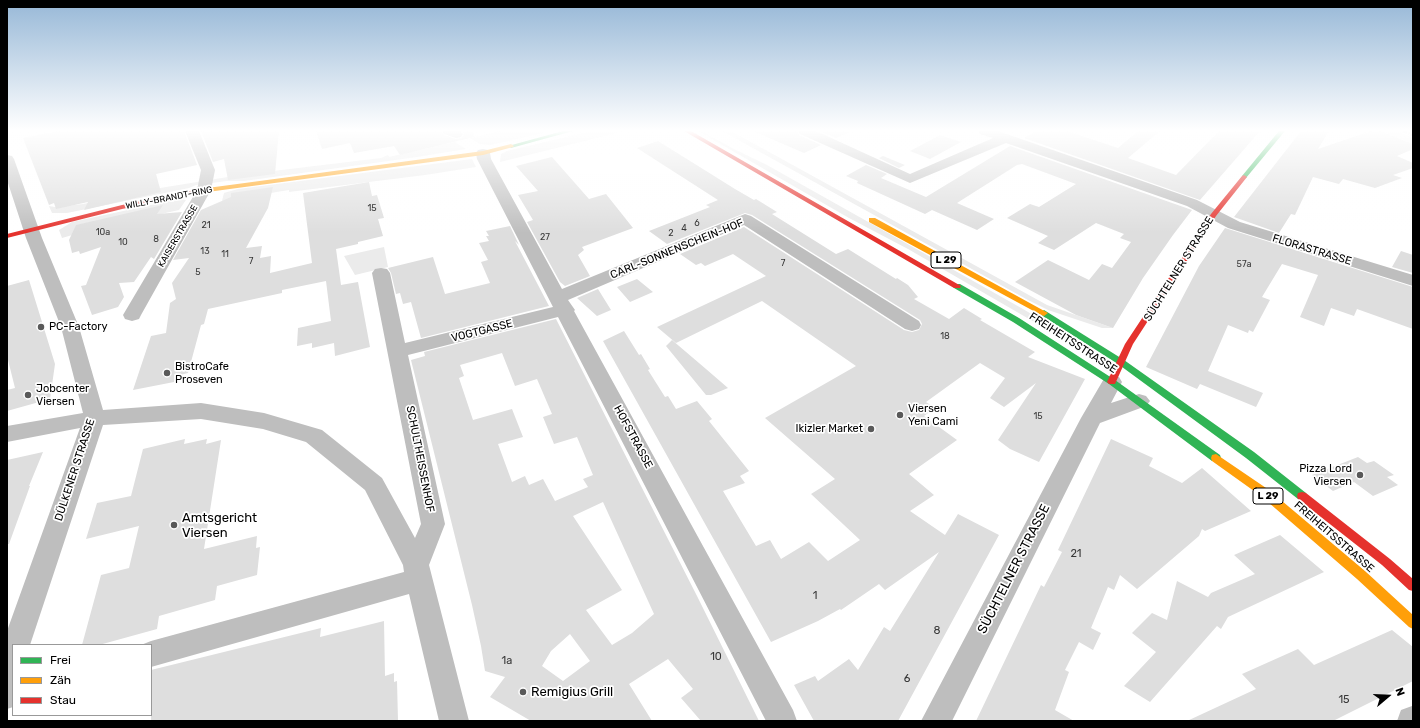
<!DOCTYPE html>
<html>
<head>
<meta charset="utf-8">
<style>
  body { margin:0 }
  #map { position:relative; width:1420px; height:728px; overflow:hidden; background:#fff; font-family:Rubik,sans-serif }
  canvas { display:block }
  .frame { position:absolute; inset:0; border:8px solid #000; pointer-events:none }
  .legend { position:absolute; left:12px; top:644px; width:140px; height:72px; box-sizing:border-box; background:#fff; border:1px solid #999; margin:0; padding:5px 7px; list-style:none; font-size:12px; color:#000 }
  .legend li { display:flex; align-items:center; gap:8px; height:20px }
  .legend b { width:20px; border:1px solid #999 }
  .north { position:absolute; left:1368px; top:676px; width:40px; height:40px; -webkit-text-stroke:3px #fff; paint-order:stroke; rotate:71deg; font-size:11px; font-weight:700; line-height:16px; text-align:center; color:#000 }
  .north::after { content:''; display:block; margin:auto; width:14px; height:18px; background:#000; clip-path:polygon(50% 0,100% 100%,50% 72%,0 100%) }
</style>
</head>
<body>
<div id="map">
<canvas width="1420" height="728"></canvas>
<div class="frame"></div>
<ul class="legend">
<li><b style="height:5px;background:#30b455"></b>Frei</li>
<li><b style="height:5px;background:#ff9f0a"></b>Zäh</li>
<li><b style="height:5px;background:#e5322d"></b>Stau</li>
</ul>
<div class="north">N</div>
</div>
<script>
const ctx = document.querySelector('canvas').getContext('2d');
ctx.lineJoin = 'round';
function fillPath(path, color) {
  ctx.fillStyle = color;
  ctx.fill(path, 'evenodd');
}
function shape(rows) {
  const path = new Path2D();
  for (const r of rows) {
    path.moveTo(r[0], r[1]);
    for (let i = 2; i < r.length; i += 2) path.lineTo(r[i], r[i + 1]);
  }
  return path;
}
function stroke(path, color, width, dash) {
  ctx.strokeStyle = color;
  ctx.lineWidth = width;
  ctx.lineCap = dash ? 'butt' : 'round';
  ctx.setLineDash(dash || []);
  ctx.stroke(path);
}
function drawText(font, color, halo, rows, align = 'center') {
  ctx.font = font + ' Rubik,sans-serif';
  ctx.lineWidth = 3.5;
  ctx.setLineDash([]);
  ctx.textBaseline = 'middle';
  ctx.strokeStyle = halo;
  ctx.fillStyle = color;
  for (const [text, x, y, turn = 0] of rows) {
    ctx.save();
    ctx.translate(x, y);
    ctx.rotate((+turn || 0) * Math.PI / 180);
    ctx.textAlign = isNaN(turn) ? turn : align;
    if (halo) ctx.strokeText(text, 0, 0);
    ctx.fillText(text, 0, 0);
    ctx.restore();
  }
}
fillPath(shape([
  [500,131,553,131,490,145,480,144,470,138],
  [591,131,625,131,500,162,501,154,507,151],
  [698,131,701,131,736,150,767,165,1023,309,1075,340,1080,346,1074,345,908,249,849,218],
  [722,131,731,131,1047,305,1113,328,1102,328,1048,310,1028,300],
  [1380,131,1396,131,1413,138,1413,144],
  [455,142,466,149,417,157,244,181,227,181,196,185,189,188,67,213,52,213,49,206,55,207,83,204,160,188,240,175,381,158,388,155,389,157],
  [472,159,476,167,425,175,289,192,289,190,222,201,224,193,238,189],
  [179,199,186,200,179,210,93,229,62,238,59,230,72,222],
  [384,247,388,267,355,275,344,256]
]), '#ebebeb');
fillPath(shape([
  [57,131,184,131,197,165,156,174,161,192,84,210,88,202,56,209,54,203,49,205,23,138],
  [201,131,279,131,275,174,228,180,224,159,213,162],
  [316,131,441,131,444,135,456,139,462,138,464,134,462,131,473,131,474,137,400,155,394,146,354,153,350,143,322,149],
  [753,131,797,131,799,135,821,145,804,153],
  [820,131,852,131,836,138],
  [1036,131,1067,131,1118,148,1138,131,1160,131,1128,158,1176,175,1219,131,1260,131,1200,200,1024,138],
  [1301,131,1329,131,1318,149,1371,131,1380,131,1413,144,1413,149,1397,156,1413,163,1413,168,1393,175,1402,178,1375,188,1343,179,1339,184,1313,177,1295,215,1291,214,1279,233,1234,217],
  [940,135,961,142,930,159,910,151],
  [658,141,735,189,754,200,756,199,777,212,772,214,836,254,848,249,896,279,897,278,908,285,918,297,914,299,949,319,964,308,982,319,980,320,1035,352,1028,357,1085,379,1039,462,1010,449,998,440,1036,383,1004,407,990,398,1005,378,980,363,926,402,935,408,924,416,957,440,909,474,934,495,910,511,945,535,958,514,999,535,898,721,814,721,794,685,815,676,818,681,849,659,858,670,884,627,890,631,939,552,885,590,879,584,841,610,840,609,818,621,771,642,603,341,624,331,639,355,641,354,650,369,648,370,665,397,668,396,676,409,697,401,712,419,709,421,749,471,740,476,745,483,723,491,756,546,770,540,781,559,809,542,828,561,860,540,811,494,835,479,765,418,856,366,762,301,676,343,657,327,766,276,733,254,705,266,701,263,696,265,680,254,744,227,904,330,912,332,919,330,922,324,920,320,752,215,745,213,667,244,649,231,710,207,706,205,718,200,637,148],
  [1010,146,1192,210,1173,235,1143,278,1113,328,1076,315,1015,282,1048,260,1089,280,1102,264,1112,268,1131,242,1120,238,1124,234,1096,223,1054,250,1038,243,1048,236,1007,218,1030,204,1039,207,1076,184,1022,164,1017,165,957,203,994,219,977,230,932,210,925,214,857,183,858,181,846,176,866,165,887,174,881,178,926,197],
  [883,156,905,165,899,168,879,158],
  [552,157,589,199,606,194,633,228,582,247,584,250,578,255,590,276,565,286,560,282,527,222,533,220,518,195,538,191,516,166],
  [369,182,372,196,377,195,384,218,378,219,383,236,358,242,358,244,336,249,341,285,358,282,370,347,335,356,334,343,312,348,312,343,297,346,298,328,331,321,326,281,282,290,282,293,208,309,204,324,201,325,188,373,176,376,174,382,133,390,151,336,166,333,170,303,176,299,172,283,189,258,173,260,201,210,231,197,231,193,273,187,268,208,246,248,262,246,260,258,271,256,270,273,312,263,303,193],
  [163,205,157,214,182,212,154,259,151,257,134,282,119,283,124,297,118,307,92,315,81,286,86,285,101,247,80,254,79,251,72,253,69,240,76,225],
  [510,226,519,245,515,241,549,306,421,338,411,302,403,304,400,293,396,294,391,273,388,268,433,257,445,294,490,283,481,262,488,260,479,243,489,241,486,236,489,236,486,231],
  [1225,228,1413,287,1413,329,1357,309,1354,316,1331,308,1324,326,1300,317,1318,275,1282,264,1262,297,1270,300,1253,332,1249,330,1248,333,1228,325,1208,371,1263,393,1256,407,1200,384,1197,389,1146,367,1199,266],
  [1401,251,1413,255,1413,273,1392,267],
  [637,279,653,292,630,302,617,287],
  [29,280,55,364,50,399,7,411,7,390,15,388,7,356,7,286],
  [598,289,611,310,597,316,577,298],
  [556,319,697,596,759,721,701,721,681,698,693,689,668,659,629,684,652,721,531,721,490,697,505,677,485,671,481,646,472,605,411,360,425,356,424,352],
  [502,353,515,386,537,379,552,414,543,417,554,444,577,437,593,475,583,479,588,487,555,501,543,479,529,485,525,476,512,482,498,444,523,437,512,409,473,420,459,378,464,376,460,365],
  [603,502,654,614,632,633,612,645,586,610,622,590,573,516],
  [570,634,590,661,563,681,542,666,551,651],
  [672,340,706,369,728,388,711,395,706,395,666,346],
  [185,439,184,444,207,439,206,444,221,440,204,549,257,536,256,548,260,547,257,575,217,586,215,600,159,616,157,629,99,645,82,645,101,575,129,568,139,526,86,539,97,503,131,496,143,449],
  [1111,439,1153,458,1149,466,1182,483,1202,468,1251,511,1205,531,1202,529,1199,536,1137,589,1120,575,1114,590,1108,587,1091,628,1101,633,1093,650,1079,642,1065,670,1069,672,1055,710,1074,721,976,721,1041,585,1044,587,1062,552,1058,550],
  [43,452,29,486,30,486,9,544,7,544,7,460],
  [1358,457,1367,463,1374,461,1394,475,1387,477,1398,485,1373,496,1354,482,1333,491,1312,475],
  [1280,535,1324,572,1228,617,1221,629,1217,626,1150,702,1124,686,1156,652,1132,633,1152,613,1167,620,1177,581,1208,597,1211,593,1255,574,1234,555],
  [384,621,385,676,394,673,394,682,397,681,398,721,151,721,151,670,321,628,320,637],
  [1392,630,1413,647,1413,681,1333,721,1187,721,1256,689,1242,674,1298,649,1314,665]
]), '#dedede');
fillPath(shape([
  [185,131,199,131,215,170,211,190,141,315,139,319,132,321,125,319,123,315,197,190,201,170,185,131],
  [442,131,460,131,463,134,461,137,456,138,444,134,442,131],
  [798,131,816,131,910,174,993,138,980,134,978,131,998,131,1197,200,1240,222,1413,275,1413,286,1228,228,1187,206,1006,143,910,183,800,134,798,131],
  [483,149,488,150,490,153,491,159,562,289,745,214,751,216,919,321,921,325,919,329,912,331,905,329,744,225,568,300,575,310,574,311,793,710,797,721,766,721,558,317,408,355,445,524,429,565,469,721,439,721,409,594,151,667,151,645,141,645,151,641,404,572,403,565,365,490,306,442,263,429,201,419,103,425,30,645,13,645,13,707,7,709,7,631,80,428,7,442,7,426,83,413,61,327,26,238,7,180,7,155,12,156,14,159,42,238,79,327,103,410,201,403,264,413,322,430,382,478,415,538,421,524,372,273,375,269,381,268,387,269,390,273,405,343,553,307,477,159,476,153,478,150,483,149],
  [1112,375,1119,377,1122,382,1111,403,1139,394,1146,396,1150,401,1146,406,1100,423,952,721,921,721,1081,418,1105,377,1112,375],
  [1412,706,1413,721,1397,721,1401,710,1412,706]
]), '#bebebe');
fillPath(shape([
  [563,131,573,131,511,148,508,146,563,131],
  [1279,131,1285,131,1246,178,1242,178,1242,176,1279,131],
  [954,284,960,284,1019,318,1115,380,1220,455,1221,458,1220,461,1212,461,1109,384,1013,322,954,288,953,286,954,284],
  [1044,310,1124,360,1254,452,1306,493,1307,496,1306,499,1302,500,1298,499,1246,458,1118,364,1041,315,1040,313,1044,310]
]), '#30b455');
fillPath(shape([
  [511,144,514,146,513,147,483,155,200,193,197,191,200,189,483,151,511,144],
  [869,218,875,218,1048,313,1044,316,1041,315,869,222,869,218],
  [1216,454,1269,490,1365,571,1413,615,1413,629,1409,627,1357,579,1261,496,1212,461,1211,458,1212,455,1216,454]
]), '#ff9f0a');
fillPath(shape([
  [684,131,691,131,961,286,960,288,954,288,684,131],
  [1244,175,1247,177,1216,216,1133,344,1115,384,1109,384,1107,382,1125,344,1211,214,1242,176,1244,175],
  [200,189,202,190,202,192,122,209,7,238,7,234,122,205,200,189],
  [1302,492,1306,493,1390,559,1413,579,1413,591,1409,590,1382,565,1298,499,1297,496,1298,493,1302,492]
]), '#e5322d');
stroke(shape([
  [1403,131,1413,135]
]), '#bebebe', 2.5, [4.5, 1.5, 1, 1.5]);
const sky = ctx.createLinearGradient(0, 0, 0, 233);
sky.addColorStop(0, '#97b8d7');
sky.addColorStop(0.56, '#fff');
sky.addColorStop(1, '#ffffff00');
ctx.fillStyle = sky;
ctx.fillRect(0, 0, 1420, 233);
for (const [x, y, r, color] of [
  [41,327,4,"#595959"],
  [167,373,4,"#595959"],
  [28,395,4,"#595959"],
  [900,415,4,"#595959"],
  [871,429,4,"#595959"],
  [1360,475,4,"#595959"],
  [174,525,4,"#595959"],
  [523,692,4,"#595959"]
]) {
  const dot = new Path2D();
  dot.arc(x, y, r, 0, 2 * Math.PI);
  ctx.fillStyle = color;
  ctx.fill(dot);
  stroke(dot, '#fff', 1.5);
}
drawText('9px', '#000', '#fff', [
  ["WILLY-BRANDT-RING",169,198,-11],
  ["KAISERSTRASSE",178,236,-60]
]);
drawText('9px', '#383838', null, [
  ["15",372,208],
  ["6",697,223],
  ["21",206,225],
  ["4",684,228],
  ["10a",103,232],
  ["2",671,233],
  ["27",545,237],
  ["8",156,239],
  ["10",123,242],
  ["13",205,251],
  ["11",225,254],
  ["7",251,261],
  ["7",783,263],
  ["57a",1244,264],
  ["5",198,272],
  ["18",945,336],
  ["15",1038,416]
]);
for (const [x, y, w] of [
  [946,260,30],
  [1268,496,30]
]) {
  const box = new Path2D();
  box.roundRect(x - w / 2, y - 8, w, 16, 3);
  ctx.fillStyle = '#fff';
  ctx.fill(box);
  stroke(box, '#000', 1);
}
drawText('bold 10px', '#000', null, [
  ["L 29",946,260],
  ["L 29",1268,496]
]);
drawText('11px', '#000', '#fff', [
  ["CARL-SONNENSCHEIN-HOF",677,249,-22],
  ["FLORASTRASSE",1312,250,17],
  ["SÜCHTELNER STRASSE",1179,269,-58],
  ["VOGTGASSE",482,331,-14],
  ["FREIHEITSSTRASSE",1073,343,33],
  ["HOFSTRASSE",633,437,62],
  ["SCHULTHEISSENHOF",420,459,79],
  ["DÜLKENER STRASSE",75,470,-72],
  ["FREIHEITSSTRASSE",1334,537,41]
]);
drawText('11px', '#000', '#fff', [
  ["PC-Factory",49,327],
  ["BistroCafe",175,367],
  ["Proseven",175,380],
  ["Jobcenter",36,389],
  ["Viersen",36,402],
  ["Viersen",908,409],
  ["Yeni Cami",908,422],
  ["Ikizler Market",863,429,"right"],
  ["Pizza Lord",1352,469,"right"],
  ["Viersen",1352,482,"right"]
], 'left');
drawText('11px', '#383838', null, [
  ["21",1076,554],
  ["1",815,596],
  ["8",937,631],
  ["10",716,657],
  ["1a",507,661],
  ["6",907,679],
  ["15",1344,700]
]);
drawText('13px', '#000', '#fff', [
  ["Amtsgericht",182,518],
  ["Viersen",182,533],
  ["Remigius Grill",531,692]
], 'left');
drawText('13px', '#000', '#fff', [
  ["SÜCHTELNER STRASSE",1014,569,-63]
]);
</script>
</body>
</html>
